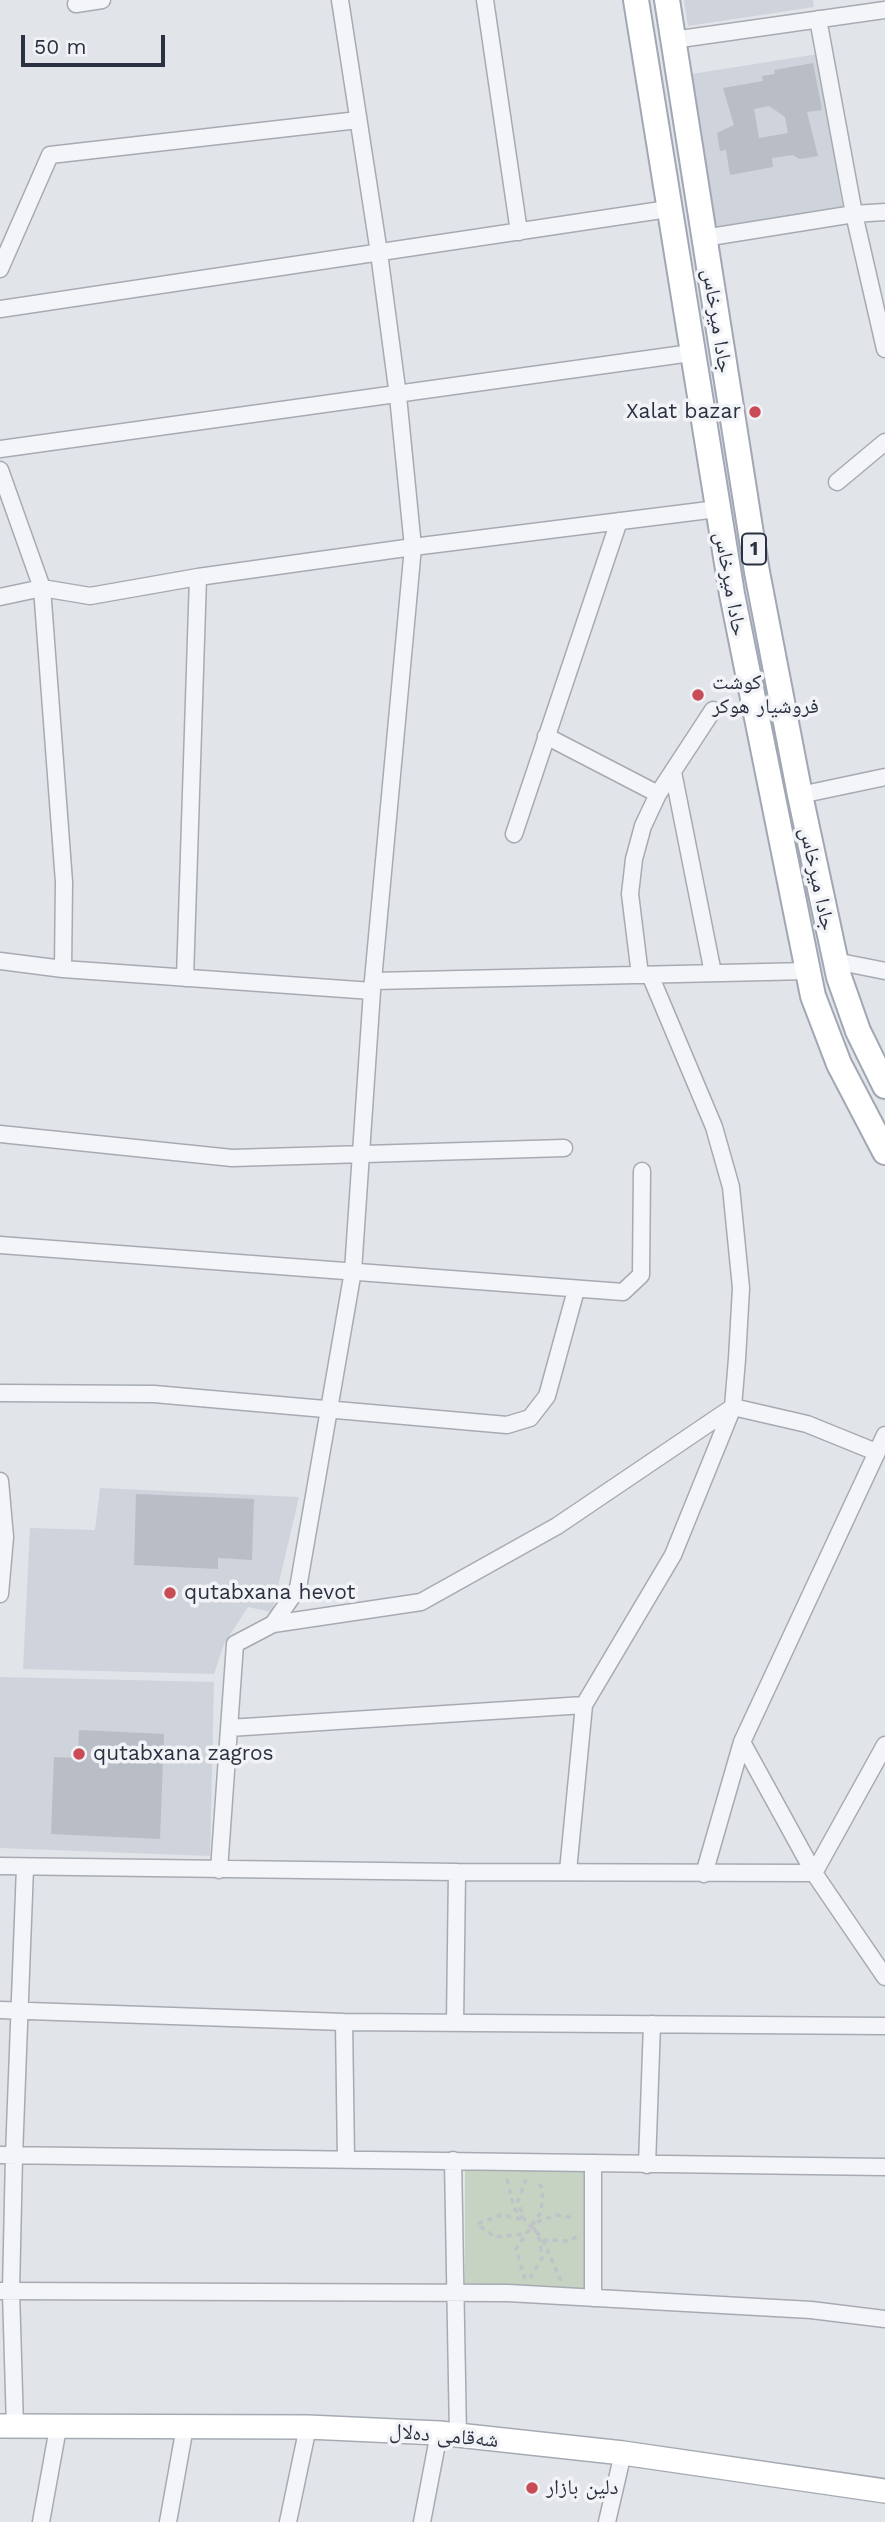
<!DOCTYPE html>
<html>
<head>
<meta charset="utf-8">
<style>
  body { margin:0 }
  #map { position:relative; width:885px; height:2522px; overflow:hidden; background:#e1e4e9; font-family:"Work Sans",sans-serif }
  canvas { display:block }
  .scale { position:absolute; left:21px; top:35px; width:144px; height:32px; box-sizing:border-box; border:4px solid #2a3140; border-top:0; padding-left:9px; font-size:21px; line-height:24px; white-space:nowrap; color:#2a3140; -webkit-text-stroke:5px #f1f3f7; paint-order:stroke }
</style>
</head>
<body>
<div id="map">
<canvas width="885" height="2522"></canvas>
<div class="scale">50 m</div>
</div>
<script>
const ctx = document.querySelector('canvas').getContext('2d');
ctx.lineJoin = 'round';
function fillPath(path, color) {
  ctx.fillStyle = color;
  ctx.fill(path, 'evenodd');
}
function shape(rows) {
  const path = new Path2D();
  for (const r of rows) {
    path.moveTo(r[0], r[1]);
    for (let i = 2; i < r.length; i += 2) path.lineTo(r[i], r[i + 1]);
  }
  return path;
}
function stroke(path, color, width, dash) {
  ctx.strokeStyle = color;
  ctx.lineWidth = width;
  ctx.lineCap = dash ? 'butt' : 'round';
  ctx.setLineDash(dash || []);
  ctx.stroke(path);
}
function drawText(font, color, halo, rows, align = 'center') {
  ctx.font = font + ' "Work Sans","Noto Naskh Arabic",sans-serif';
  ctx.lineWidth = 7;
  ctx.setLineDash([]);
  ctx.textBaseline = 'middle';
  ctx.strokeStyle = halo;
  ctx.fillStyle = color;
  for (const [text, x, y, turn = 0] of rows) {
    ctx.save();
    ctx.translate(x, y);
    ctx.rotate((+turn || 0) * Math.PI / 180);
    ctx.textAlign = isNaN(turn) ? turn : align;
    if (halo) ctx.strokeText(text, 0, 0);
    ctx.fillText(text, 0, 0);
    ctx.restore();
  }
}
fillPath(shape([
  [684,0,813,0,814,7,688,26],
  [818,54,843,211,717,231,692,74],
  [100,1488,299,1497,272,1612,248,1607,224,1644,214,1674,23,1669,30,1528,95,1530],
  [0,1677,214,1682,210,1856,0,1848]
]), '#cfd3db');
fillPath(shape([
  [465,2165,596,2171,590,2289,465,2285]
]), '#c6d3c2');
fillPath(shape([
  [813,63,822,110,807,112,818,156,800,159,793,155,772,158,773,167,730,175,726,150,720,151,717,133,734,125,723,88,763,81,762,76,775,74,774,70],
  [769,106,785,117,788,133,759,138,754,109],
  [136,1494,254,1499,252,1560,218,1558,218,1569,134,1565],
  [79,1730,164,1734,160,1839,51,1834,54,1757,78,1758]
]), '#b8bdc6');
const street = shape([
  [485,0,519,232],
  [76,4,102,0],
  [818,19,854,214,885,349],
  [673,40,885,10],
  [704,238,854,214,885,212],
  [0,269,50,155,358,120],
  [0,309,668,209],
  [0,449,691,353],
  [0,470,42,588,64,882,63,969],
  [837,482,885,442],
  [0,597,42,588,90,596,198,577,413,547,717,509],
  [546,736,658,794],
  [673,772,713,973],
  [800,795,885,777],
  [514,834,619,521],
  [0,961,63,969,372,991],
  [835,961,885,971],
  [640,975,630,894,634,859,643,826,658,794,713,710],
  [185,978,198,577],
  [374,981,808,971],
  [0,1134,232,1158,564,1148],
  [0,1245,623,1292,641,1275,642,1171],
  [0,1393,154,1394,507,1425,530,1418,547,1396,576,1290],
  [885,1435,742,1742,814,1873,885,1977],
  [0,1481,5,1537,0,1594],
  [273,1624,421,1602,557,1526,733,1407,807,1424,876,1452],
  [229,1728,584,1705],
  [0,1866,457,1872,814,1873,885,1745],
  [219,1870,235,1644,273,1624,298,1588,353,1271,372,991,413,547,398,396,379,253,340,0],
  [568,1871,584,1705,673,1555,733,1407,737,1359,741,1288,731,1187,714,1127,650,975],
  [704,1874,742,1742],
  [0,2010,344,2022,885,2026],
  [344,2022,346,2159],
  [455,2023,457,1872],
  [0,2155,885,2167],
  [453,2160,458,2436],
  [647,2165,652,2024],
  [0,2291,508,2293,811,2310,885,2319],
  [593,2298,593,2163],
  [15,2427,11,2291,14,2156,25,1867],
  [41,2522,58,2428],
  [168,2522,185,2427],
  [288,2522,308,2427],
  [422,2522,439,2433],
  [607,2522,623,2453]
]);
const secondary = shape([
  [0,2426,308,2427,439,2433,623,2453,885,2491]
]);
const primary = shape([
  [636,0,732,594,813,996,839,1064,885,1152],
  [667,0,757,572,800,795,839,977,858,1031,885,1086]
]);
stroke(street, '#a6abb3', 19);
stroke(secondary, '#a6abb3', 26);
stroke(primary, '#a1a7b4', 28);
stroke(shape([
  [507,2179,514,2208,522,2217],
  [526,2179,518,2201,524,2219,544,2240,569,2241,578,2236],
  [521,2219,501,2215,477,2224,495,2237,523,2234],
  [537,2222,556,2215,575,2218],
  [543,2240,561,2281],
  [530,2278,542,2258,540,2241,533,2226],
  [525,2279,516,2249,541,2212,543,2191,538,2180]
]), '#bfc2c8', 3.5, [5, 5]);
stroke(street, '#f4f5f8', 16);
stroke(secondary, '#fff', 23);
stroke(primary, '#fff', 24);
for (const [x, y, r, color] of [
  [755,412,7,"#c94b56"],
  [698,695,7,"#c94b56"],
  [170,1593,7,"#c94b56"],
  [79,1754,7,"#c94b56"],
  [532,2488,7,"#c94b56"]
]) {
  const dot = new Path2D();
  dot.arc(x, y, r, 0, 2 * Math.PI);
  ctx.fillStyle = color;
  ctx.fill(dot);
  stroke(dot, '#f1f3f7', 2.5);
}
for (const [x, y, w] of [
  [754,549,24]
]) {
  const box = new Path2D();
  box.roundRect(x - w / 2, y - 15.5, w, 31, 5);
  ctx.fillStyle = '#f1f3f7';
  ctx.fill(box);
  stroke(box, '#2a3140', 2);
}
drawText('bold 19px', '#2a3140', null, [
  ["1",754,549]
]);
drawText('21px', '#2a3140', '#f1f3f7', [
  ["جادا ميرخاس",717,321,81],
  ["حادا ميرخاس",730,584,80],
  ["جادا ميرخاس",817,879,78],
  ["شەقامی دەلال",444,2436,5]
]);
drawText('21px', '#2a3140', '#f1f3f7', [
  ["Xalat bazar",741,412,"right"],
  ["كوشت",712,683],
  ["فروشيار هوكر",712,707],
  ["qutabxana hevot",184,1593],
  ["qutabxana zagros",93,1754],
  ["دلين بازار",546,2488]
], 'left');
</script>
</body>
</html>
